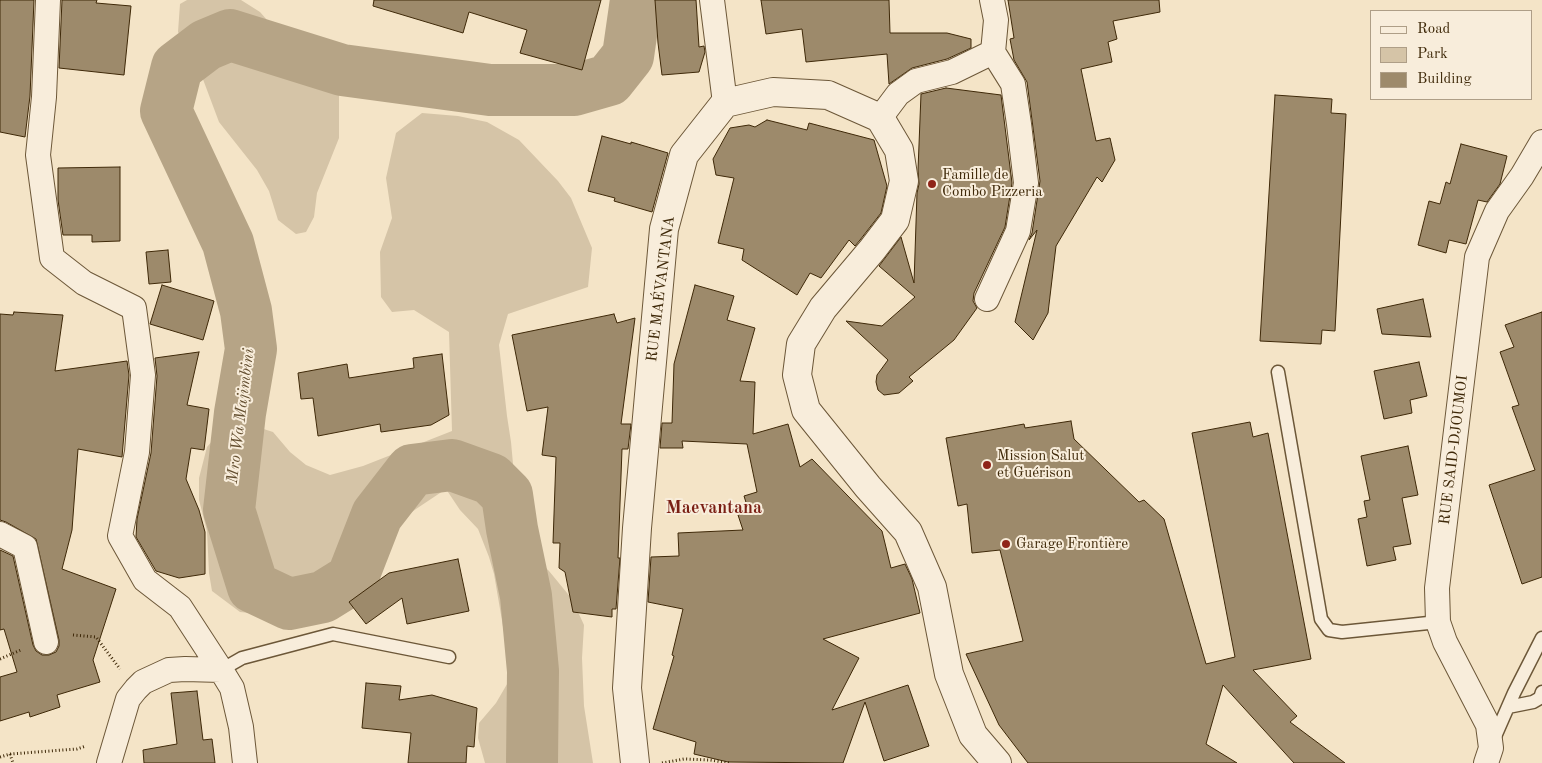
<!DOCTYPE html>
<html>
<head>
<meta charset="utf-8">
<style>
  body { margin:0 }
  #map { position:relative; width:1542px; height:763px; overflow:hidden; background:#f4e4c7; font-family:"Old Standard TT",serif }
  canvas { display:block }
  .legend { position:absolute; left:1370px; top:10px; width:162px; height:90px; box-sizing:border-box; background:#f8eddb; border:1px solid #ae9e87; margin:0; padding:6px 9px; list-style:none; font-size:15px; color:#3e2808 }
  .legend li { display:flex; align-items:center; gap:10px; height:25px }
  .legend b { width:25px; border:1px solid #ae9e87 }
</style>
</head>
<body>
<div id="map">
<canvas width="1542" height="763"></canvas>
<ul class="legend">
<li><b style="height:6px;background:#f8eddb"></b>Road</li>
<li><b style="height:14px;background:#d5c4a7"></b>Park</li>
<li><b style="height:14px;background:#9d8a6b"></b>Building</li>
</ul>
</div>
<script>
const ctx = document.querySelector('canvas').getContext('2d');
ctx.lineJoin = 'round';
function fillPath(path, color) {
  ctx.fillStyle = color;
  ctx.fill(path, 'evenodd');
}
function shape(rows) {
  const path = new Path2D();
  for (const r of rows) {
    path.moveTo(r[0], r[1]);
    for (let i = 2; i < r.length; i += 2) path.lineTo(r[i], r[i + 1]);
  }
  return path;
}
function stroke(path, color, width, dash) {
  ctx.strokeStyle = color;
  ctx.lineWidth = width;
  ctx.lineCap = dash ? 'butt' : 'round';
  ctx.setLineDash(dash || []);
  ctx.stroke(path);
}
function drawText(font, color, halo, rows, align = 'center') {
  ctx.font = font + ' "Old Standard TT",serif';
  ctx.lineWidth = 4;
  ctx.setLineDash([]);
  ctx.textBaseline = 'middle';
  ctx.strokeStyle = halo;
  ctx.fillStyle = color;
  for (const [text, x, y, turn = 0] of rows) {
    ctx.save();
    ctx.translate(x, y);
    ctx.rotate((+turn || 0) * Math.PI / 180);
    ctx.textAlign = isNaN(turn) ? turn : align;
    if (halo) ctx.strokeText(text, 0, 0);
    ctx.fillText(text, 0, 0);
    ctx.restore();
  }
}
fillPath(shape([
  [187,0,241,0,260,12,267,20,295,37,314,39,339,80,339,138,317,193,314,217,306,232,296,234,278,220,269,191,257,170,219,122,198,66,178,32,180,4],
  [422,113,458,116,487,122,519,140,558,181,571,198,592,248,588,287,508,314,499,345,507,416,511,442,517,507,521,524,531,553,549,571,572,599,584,625,582,658,584,706,593,763,485,763,478,738,479,723,496,703,510,679,505,638,494,574,489,557,478,529,460,510,446,489,416,509,335,569,313,590,279,616,240,612,212,591,209,573,207,531,199,500,199,478,207,447,226,425,248,424,273,432,290,452,306,465,330,475,363,466,452,431,449,332,414,310,392,312,381,297,380,252,392,218,386,178,396,133]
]), '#d5c4a7');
stroke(shape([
  [532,763,533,671,526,596,512,529,507,495,491,479,452,465,412,470,377,515,352,579,323,597,289,604,253,587,229,510,240,413,251,349,246,311,228,243,166,111,177,67,206,45,230,35,342,70,490,90,574,90,609,80,628,56,636,0]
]), '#b6a486', 52);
const building = shape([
  [0,0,34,0,30,96,25,137,0,132,0,0],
  [62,0,97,0,96,3,131,6,124,75,59,68,62,0],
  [374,0,601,0,582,70,520,53,527,30,469,12,463,33,373,6,374,0],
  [655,0,696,0,699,47,704,46,705,52,699,72,662,75,658,43,655,0],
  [761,0,889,0,890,33,947,33,971,39,971,48,947,59,912,68,889,84,887,54,806,62,802,29,766,34,761,0],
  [1008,0,1159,0,1160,12,1113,21,1117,39,1108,42,1112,62,1081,69,1096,141,1110,138,1115,160,1102,182,1097,177,1056,246,1048,313,1033,340,1015,322,1037,230,1029,240,1032,233,1040,181,1027,82,1014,60,1010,39,1014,38,1008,0],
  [946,88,1001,95,1012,183,1005,227,974,293,973,301,977,308,954,340,909,377,913,381,899,393,884,395,878,390,876,382,877,375,888,360,846,321,882,326,915,297,879,266,901,237,914,283,917,193,919,184,918,170,921,94,946,88],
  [1275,95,1332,99,1331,113,1346,114,1335,331,1322,330,1321,344,1260,341,1275,95],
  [767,120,807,130,809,123,874,140,887,186,881,213,860,240,855,246,849,240,821,278,810,273,797,295,742,260,744,249,718,243,734,178,716,175,713,159,730,128,749,125,755,127,767,120],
  [602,136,631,144,631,142,668,153,652,212,614,201,615,198,588,191,602,136],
  [1461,144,1507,156,1500,184,1487,202,1478,200,1466,244,1449,240,1446,253,1418,245,1429,201,1440,204,1446,182,1450,184,1461,144],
  [120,167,120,241,92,242,92,235,63,235,58,200,58,168,120,167],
  [168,250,171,282,149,284,146,252,168,250],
  [162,285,214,301,203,340,150,324,162,285],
  [695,285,734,296,727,320,755,328,740,381,755,382,753,434,788,424,800,467,812,459,882,531,891,568,905,564,912,579,920,613,823,639,859,658,832,710,908,685,929,746,884,761,865,702,843,763,728,762,694,754,696,742,653,729,674,656,672,655,683,609,648,602,651,557,679,556,678,533,743,530,738,515,749,512,744,496,757,492,747,444,682,441,683,448,660,448,662,423,672,423,674,364,695,285],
  [1423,299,1431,337,1382,334,1377,309,1423,299],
  [14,312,63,315,55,371,127,361,129,375,122,457,78,449,72,530,62,569,116,589,93,660,100,682,57,695,60,707,30,717,29,712,0,721,0,677,17,672,4,629,0,630,0,550,13,556,33,645,36,651,42,655,49,655,56,652,59,646,59,640,36,539,6,522,0,520,0,314,13,315,14,312],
  [1542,312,1542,577,1522,584,1489,485,1535,470,1512,407,1519,405,1500,352,1514,347,1505,325,1542,312],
  [614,314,617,323,635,318,621,424,631,424,628,449,622,449,618,558,620,558,616,609,612,609,612,617,573,612,565,572,559,568,560,543,553,543,556,457,542,455,548,407,527,411,512,335,614,314],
  [199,352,187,405,209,409,204,450,191,448,186,479,199,510,205,532,205,574,179,578,156,571,136,537,137,519,151,453,157,376,155,358,199,352],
  [442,354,449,415,431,425,381,432,380,424,318,436,313,398,301,399,298,373,347,364,349,378,414,368,413,358,442,354],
  [1419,362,1427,396,1410,400,1412,413,1384,419,1374,371,1419,362],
  [1071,421,1074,439,1139,502,1144,500,1164,519,1206,664,1235,657,1192,433,1250,422,1253,437,1268,433,1311,659,1253,670,1297,716,1290,722,1345,763,1294,763,1223,685,1206,744,1237,763,1028,763,999,725,966,654,1023,641,1000,550,972,553,967,504,958,506,946,438,1024,424,1025,428,1071,421],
  [1408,446,1418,495,1402,498,1411,544,1393,547,1396,560,1367,566,1358,519,1367,517,1364,501,1370,500,1361,456,1408,446],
  [458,559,469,611,407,624,402,598,366,624,349,602,389,573,458,559],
  [366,683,401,686,399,700,432,695,477,708,474,747,467,746,466,763,408,763,411,733,362,728,366,683],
  [197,691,203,740,212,739,215,763,144,763,143,750,177,744,171,693,197,691]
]);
fillPath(building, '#9d8a6b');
stroke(building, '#3e2808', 1);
const service = shape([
  [1278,372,1321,619,1329,630,1342,632,1438,622],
  [221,670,242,658,333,634,449,657],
  [1508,707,1533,702,1540,698,1542,692],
  [1493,741,1514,693,1542,638]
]);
const minor = shape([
  [48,0,44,97,38,155,52,258,84,283,134,308,143,375,137,452,120,536,145,580,180,607,221,670],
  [712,0,725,103],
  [880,118,898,94,916,81,952,72,993,52],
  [987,299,1018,231,1026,183,1019,124,1013,84,993,52,996,20,992,0],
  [0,534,25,547,46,642],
  [109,763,128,699,136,689,143,682,169,670,185,669,221,670,232,688,241,727,245,763],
  [1486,763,1491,748,1488,725,1445,642,1438,622,1437,588,1477,257,1497,211,1522,176,1542,142]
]);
const tertiary = shape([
  [635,763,627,688,637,528,664,229,684,155,725,103,773,92,828,95,880,118,899,150,904,181,895,220,872,250,823,308,801,344,797,375,806,410,868,487,908,532,932,587,949,674,973,735,997,763]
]);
stroke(service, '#6c5738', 15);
stroke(minor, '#6c5738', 26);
stroke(tertiary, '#6c5738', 30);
stroke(shape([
  [73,635,96,637,120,669],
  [0,659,21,650],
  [10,754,77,749,86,746],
  [0,757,10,754,13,763],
  [662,763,684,759,710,760,729,763]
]), '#3e2808', 3, [1, 2.5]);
stroke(service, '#f8eddb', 12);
stroke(minor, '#f8eddb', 24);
stroke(tertiary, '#f8eddb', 28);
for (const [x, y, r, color] of [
  [932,184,5,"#8f2418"],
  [987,465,5,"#8f2418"],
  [1006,544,5,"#8f2418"]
]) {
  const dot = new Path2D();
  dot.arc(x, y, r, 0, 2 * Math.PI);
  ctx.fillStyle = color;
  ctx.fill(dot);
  stroke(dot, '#f8eddb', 2);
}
drawText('15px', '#3e2808', '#f8eddb', [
  ["Famille de",942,175],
  ["Combo Pizzeria",942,192],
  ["Mission Salut",997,456],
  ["et Guérison",997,473],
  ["Garage Frontière",1016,544]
], 'left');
drawText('15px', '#3e2808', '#f8eddb', [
  ["RUE MAÉVANTANA",661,289,-83],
  ["RUE SAID-DJOUMOI",1454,450,-83]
]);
drawText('italic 16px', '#624d2e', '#f8eddb', [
  ["Mro Wa Majimbini",241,416,-83]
]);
drawText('bold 18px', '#7a1f14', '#f8eddb', [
  ["Maevantana",714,508]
]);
</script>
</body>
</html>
